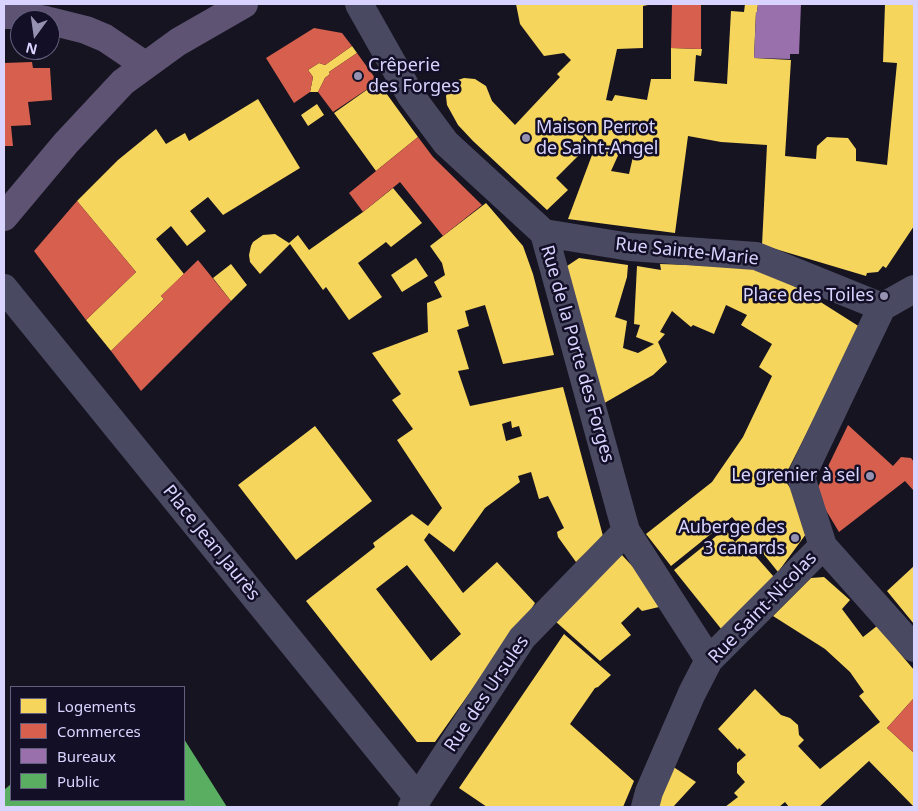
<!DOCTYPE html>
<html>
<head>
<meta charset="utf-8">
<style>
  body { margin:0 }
  #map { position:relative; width:918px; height:811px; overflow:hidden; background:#161421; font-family:"Noto Sans",sans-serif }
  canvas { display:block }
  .frame { position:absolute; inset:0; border:5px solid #d9d4ff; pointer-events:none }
  .legend { position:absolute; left:10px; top:686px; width:175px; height:115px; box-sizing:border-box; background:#130f26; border:1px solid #625e7d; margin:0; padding:6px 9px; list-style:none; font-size:15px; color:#d9d4ff }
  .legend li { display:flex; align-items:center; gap:10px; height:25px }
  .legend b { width:25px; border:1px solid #625e7d }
  .north { position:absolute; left:10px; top:10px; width:50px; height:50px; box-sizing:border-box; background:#130f26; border:1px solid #625e7d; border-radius:50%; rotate:194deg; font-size:14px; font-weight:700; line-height:20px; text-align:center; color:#d9d4ff }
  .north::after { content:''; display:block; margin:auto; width:18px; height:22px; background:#9591b1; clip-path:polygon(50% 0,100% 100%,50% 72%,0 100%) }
</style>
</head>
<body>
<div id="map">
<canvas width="918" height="811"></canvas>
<div class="frame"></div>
<ul class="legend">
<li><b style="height:14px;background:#f6d55c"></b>Logements</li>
<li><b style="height:14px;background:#d6604d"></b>Commerces</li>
<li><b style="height:14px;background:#9970ab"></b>Bureaux</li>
<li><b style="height:14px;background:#5aae61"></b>Public</li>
</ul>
<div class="north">N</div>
</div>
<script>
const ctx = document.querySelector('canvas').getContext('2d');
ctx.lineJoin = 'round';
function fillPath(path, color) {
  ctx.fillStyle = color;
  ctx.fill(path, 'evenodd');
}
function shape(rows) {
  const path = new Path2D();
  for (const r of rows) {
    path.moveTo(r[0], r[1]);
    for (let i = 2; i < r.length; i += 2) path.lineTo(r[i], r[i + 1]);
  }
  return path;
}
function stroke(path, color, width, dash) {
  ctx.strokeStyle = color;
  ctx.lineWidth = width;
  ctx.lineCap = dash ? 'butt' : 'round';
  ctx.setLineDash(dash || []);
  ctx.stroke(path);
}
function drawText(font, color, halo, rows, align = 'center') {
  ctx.font = font + ' "Noto Sans",sans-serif';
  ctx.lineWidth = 5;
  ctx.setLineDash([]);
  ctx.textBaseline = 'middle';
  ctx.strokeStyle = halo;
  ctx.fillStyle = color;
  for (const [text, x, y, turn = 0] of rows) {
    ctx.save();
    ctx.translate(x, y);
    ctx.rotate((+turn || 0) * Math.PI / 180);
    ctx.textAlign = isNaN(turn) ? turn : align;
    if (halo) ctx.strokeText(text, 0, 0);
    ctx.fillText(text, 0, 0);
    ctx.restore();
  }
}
fillPath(shape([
  [516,4,653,4,643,6,643,48,617,49,606,100,612,101,615,95,647,100,651,79,671,79,671,48,702,49,701,56,696,55,694,81,727,84,731,11,744,12,745,4,758,4,757,12,756,12,754,58,791,60,785,156,816,159,817,146,827,137,848,138,856,149,856,161,887,165,897,63,883,62,885,4,914,4,914,226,886,268,883,266,878,272,867,273,866,276,762,245,767,145,721,142,688,136,675,233,568,219,595,147,583,134,584,150,556,178,568,190,547,210,473,141,458,125,447,105,446,96,452,82,464,78,475,79,486,86,492,101,515,125,560,77,557,74,571,60,564,53,544,56,520,24],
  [625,140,636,144,629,174,611,171],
  [352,46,357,53,329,72,330,74,325,78,318,92,310,92,313,77,308,70,319,63,325,65],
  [378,82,418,137,376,171,334,113],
  [258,99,300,168,223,215,208,197,190,211,206,231,187,246,171,226,156,239,184,274,161,296,164,299,111,351,86,320,136,272,77,201,118,160,156,129,166,144,185,133,189,141],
  [317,104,324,115,308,126,301,115],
  [393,188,422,223,391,247,386,242,358,263,382,297,349,320,326,287,323,290,290,244,260,274,250,262,249,255,251,246,253,242,263,235,275,234,289,243,298,235,309,250,363,212],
  [486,203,523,246,533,274,554,355,503,364,485,305,465,311,469,326,457,330,469,369,458,371,470,406,563,387,603,536,576,562,558,537,557,532,564,528,548,496,539,499,531,472,518,476,520,482,485,508,454,552,429,533,424,540,463,593,497,562,535,603,509,644,506,641,435,742,417,742,306,601,375,547,373,543,409,516,412,514,428,526,442,508,397,440,413,429,392,400,401,394,372,353,428,332,427,303,442,297,434,282,445,275,442,263,430,246],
  [511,421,512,428,519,426,522,436,506,441,502,424],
  [407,565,461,634,431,661,376,589],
  [416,258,428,276,402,292,391,275],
  [579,258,628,265,627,277,615,317,627,321,623,348,638,353,654,344,636,337,640,325,634,324,637,266,661,270,660,264,718,266,746,264,800,289,860,327,787,472,782,476,795,495,806,534,778,572,758,547,752,552,774,577,722,630,674,570,725,529,735,542,745,532,732,517,671,566,646,534,712,482,743,437,772,376,759,367,772,344,741,325,747,315,726,305,714,334,693,325,691,327,672,311,660,332,665,334,658,342,667,362,653,375,601,405,564,268],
  [231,264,247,285,231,301,213,278],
  [315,426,372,501,296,560,238,485],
  [622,555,656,592,659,607,642,611,638,607,621,623,631,635,600,661,555,621,594,579],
  [914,566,914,624,887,591],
  [824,577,850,600,842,609,863,637,877,626,914,670,914,698,887,728,914,753,914,807,869,761,819,807,789,807,785,802,779,807,725,807,738,797,734,793,745,782,737,773,737,763,746,755,739,748,738,750,718,729,755,689,781,715,790,718,798,725,799,735,804,740,798,746,820,769,880,722,859,696,864,692,850,672,825,649,773,616,811,578],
  [564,634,611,675,598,687,595,688,570,724,634,781,623,807,487,807,459,788],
  [672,766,696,782,673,807,656,807]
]), '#f6d55c');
fillPath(shape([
  [672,4,701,4,701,49,671,48],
  [314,28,342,33,352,46,325,65,319,63,308,70,313,77,310,92,294,103,266,58],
  [357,53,378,82,333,112,318,92,325,78,330,74,329,72],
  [32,62,33,68,50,68,52,100,28,102,31,125,11,126,13,146,4,146,4,63],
  [418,137,433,157,482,205,443,236,400,182,363,212,349,193],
  [77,201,136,272,86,320,34,251],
  [198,260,231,301,141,391,111,351,164,299,161,296],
  [848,425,893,466,901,457,911,458,914,462,914,491,905,481,839,532,821,502,818,487],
  [914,698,914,753,887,728]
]), '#d6604d');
fillPath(shape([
  [758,4,801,4,799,54,790,54,790,59,754,58,756,12,757,12]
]), '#9970ab');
fillPath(shape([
  [184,739,227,807,4,807,4,790,11,784,11,800,184,800]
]), '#5aae61');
stroke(shape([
  [359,4,411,96,446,143,544,233,626,531,709,660],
  [544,233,630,247,756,256,882,307],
  [4,288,418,798],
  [914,289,882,307,801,477,823,546,914,648],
  [412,807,522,638,626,531],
  [645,807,649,792,692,693,709,660,823,546]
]), '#4a4962', 28);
stroke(shape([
  [4,15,19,15,46,20],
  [50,21,86,30,105,38,145,65],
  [4,217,66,143,123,82,178,42,244,4]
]), '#5e5373', 28);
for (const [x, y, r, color] of [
  [358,76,5,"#9591b1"],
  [526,138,5,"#9591b1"],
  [884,296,5,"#9591b1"],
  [870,476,5,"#9591b1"],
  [795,538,5,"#9591b1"]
]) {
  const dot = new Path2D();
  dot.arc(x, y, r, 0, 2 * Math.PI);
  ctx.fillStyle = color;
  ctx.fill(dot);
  stroke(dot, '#130f26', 2);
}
drawText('18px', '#d9d4ff', '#130f26', [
  ["Crêperie",368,66,"left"],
  ["des Forges",368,87,"left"],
  ["Maison Perrot",536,128,"left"],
  ["de Saint-Angel",536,149,"left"],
  ["Place des Toiles",874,296],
  ["Le grenier à sel",860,476],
  ["Auberge des",785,528],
  ["3 canards",785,549]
], 'right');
drawText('18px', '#d9d4ff', '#130f26', [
  ["Rue Sainte-Marie",687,252,6],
  ["Rue de la Porte des Forges",577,354,74],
  ["Place Jean Jaurès",211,543,51],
  ["Rue Saint-Nicolas",763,608,-46],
  ["Rue des Ursules",487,694,-56]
]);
</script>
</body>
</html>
